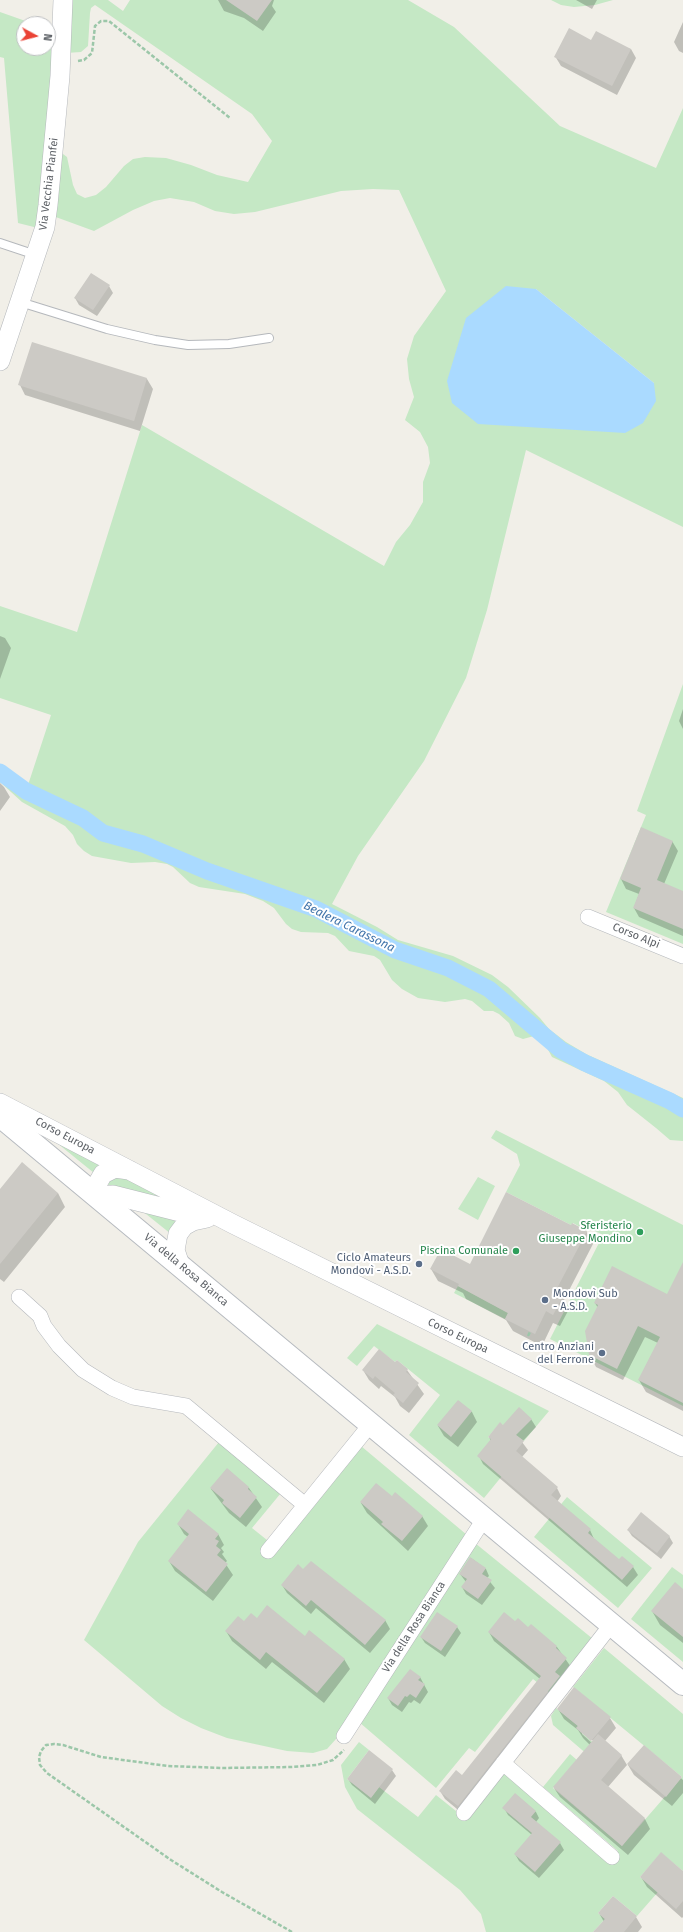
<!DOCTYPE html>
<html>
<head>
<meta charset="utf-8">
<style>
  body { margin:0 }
  #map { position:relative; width:683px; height:1932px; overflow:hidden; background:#f1efe8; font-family:"Fira Sans",sans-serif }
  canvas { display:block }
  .north { position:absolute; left:16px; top:16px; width:40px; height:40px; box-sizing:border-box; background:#fff; border:1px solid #bfc1c3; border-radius:50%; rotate:97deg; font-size:11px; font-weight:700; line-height:16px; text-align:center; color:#5f6368 }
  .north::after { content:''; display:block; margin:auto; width:14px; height:18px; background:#ea4335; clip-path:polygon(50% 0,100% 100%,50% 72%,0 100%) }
</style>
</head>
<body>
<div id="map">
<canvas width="683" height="1932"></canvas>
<div class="north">N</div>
</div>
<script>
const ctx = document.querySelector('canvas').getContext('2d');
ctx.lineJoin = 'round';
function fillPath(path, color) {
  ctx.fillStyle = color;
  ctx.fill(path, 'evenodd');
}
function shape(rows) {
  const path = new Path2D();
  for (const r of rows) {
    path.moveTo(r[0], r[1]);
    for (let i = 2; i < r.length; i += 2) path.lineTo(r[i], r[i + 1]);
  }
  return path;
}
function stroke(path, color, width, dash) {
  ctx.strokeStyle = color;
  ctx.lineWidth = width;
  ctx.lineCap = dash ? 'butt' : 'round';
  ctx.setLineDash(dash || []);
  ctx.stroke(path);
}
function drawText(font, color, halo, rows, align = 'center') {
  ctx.font = font + ' "Fira Sans",sans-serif';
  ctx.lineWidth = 4;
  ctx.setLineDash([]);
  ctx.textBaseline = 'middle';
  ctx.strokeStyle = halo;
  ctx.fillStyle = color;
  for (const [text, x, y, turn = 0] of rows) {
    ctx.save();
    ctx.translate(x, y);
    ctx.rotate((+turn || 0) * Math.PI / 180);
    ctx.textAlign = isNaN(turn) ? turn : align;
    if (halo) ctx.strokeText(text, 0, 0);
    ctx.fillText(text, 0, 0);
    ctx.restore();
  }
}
fillPath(shape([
  [68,0,108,0,123,11,130,0,408,0,454,27,560,126,656,168,683,108,683,527,526,450,487,610,466,678,424,761,358,856,332,904,377,927,398,940,453,956,492,975,508,987,540,1018,549,1029,566,1042,586,1054,683,1098,683,1141,670,1140,656,1128,627,1105,618,1092,604,1081,552,1057,545,1044,534,1036,523,1039,515,1036,509,1023,499,1014,493,1011,484,1011,472,1001,465,999,445,1002,418,998,402,989,392,980,380,960,374,956,349,951,335,936,328,933,301,932,292,929,286,924,274,908,263,901,245,894,199,887,190,883,173,867,167,864,155,862,131,863,92,856,84,851,77,844,73,835,65,826,22,802,0,782,0,765,28,785,51,715,0,698,0,606,77,632,142,425,384,566,396,542,410,525,423,502,423,482,430,463,428,447,420,432,405,420,414,397,409,379,407,359,414,336,446,291,399,190,373,189,341,191,255,212,234,214,215,211,194,202,170,198,154,201,133,210,94,231,53,216,59,151,67,157,73,185,77,194,85,198,96,195,106,187,124,166,133,159,145,157,166,158,191,165,217,175,248,182,272,141,252,114,95,5,91,8,90,13,88,46,81,52,66,53],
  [536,289,654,383,478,424],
  [551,0,613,0,595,5,574,7,561,5],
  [0,12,34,24,24,24,24,48,48,48,48,36,57,48,38,228,18,223,4,58,0,57],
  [683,684,683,944,606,912,646,815,637,811],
  [41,1130,107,1166,94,1173],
  [496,1130,683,1225,683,1406,550,1339,603,1235,591,1229,587,1231,573,1223,571,1225,506,1192,520,1165,517,1154,491,1138],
  [117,1173,197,1211,114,1188,106,1183],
  [478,1177,495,1186,478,1220,458,1209],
  [136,1206,183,1219,171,1234],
  [458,1286,508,1313,505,1319,454,1293],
  [377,1324,549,1411,524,1441,500,1423,488,1437,491,1439,502,1476,484,1498,409,1435,440,1395,397,1360,395,1362,374,1346,357,1366,347,1358],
  [219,1442,281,1493,252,1528,277,1548,361,1446,467,1535,336,1739,327,1749,313,1753,287,1751,227,1738,201,1728,181,1718,162,1706,84,1640,138,1542],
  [567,1497,652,1568,618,1608,534,1537],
  [475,1543,593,1639,550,1693,533,1679,475,1752,469,1748,436,1788,359,1722],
  [672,1567,683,1575,683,1662,631,1619],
  [604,1648,683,1714,683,1871,661,1853,640,1877,658,1892,637,1916,613,1896,598,1913,605,1919,593,1932,486,1932,481,1914,460,1890,357,1809,345,1787,341,1765,359,1742,369,1750,347,1779,371,1797,379,1787,418,1817,436,1795,466,1819,503,1772,608,1861,618,1851,543,1787,570,1754,577,1760,553,1788,622,1846,682,1777,573,1687],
  [556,1708,578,1726,576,1728,612,1758,603,1768,553,1725,551,1716]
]), '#c5e8c5');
fillPath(shape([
  [506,286,536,289,654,383,656,401,643,423,625,433,478,424,452,403,447,381,466,318]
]), '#aadaff');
fillPath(shape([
  [218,0,274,0,272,6,276,12,263,31,244,18,224,11],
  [576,0,597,0,592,9],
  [683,22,683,53,679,51,674,42],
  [592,41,631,49,636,58,617,95,561,66,555,56],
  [109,286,113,293,97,316,79,305,75,298],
  [32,344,147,379,153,389,140,431,25,395,20,385],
  [0,636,5,638,11,648,0,679],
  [683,709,683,729,679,721],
  [0,783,4,787,10,797,0,811],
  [672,841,678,851,664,884,683,892,683,936,639,917,634,908,639,894,626,889,621,879],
  [0,1191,58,1193,65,1207,4,1282,0,1279],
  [572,1227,586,1231,593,1244,563,1302,568,1311,560,1326,553,1323,542,1346,513,1331,506,1320,466,1299,463,1293,438,1281,431,1269,470,1265],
  [683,1282,683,1411,646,1392,639,1380,658,1343,645,1337,623,1380,596,1367,590,1355,598,1308,595,1303,667,1295],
  [395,1364,407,1370,424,1394,409,1413,400,1406,395,1397,381,1386,379,1389,369,1380,363,1370],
  [458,1401,472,1412,477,1422,458,1447,444,1436,438,1426],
  [531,1419,536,1427,522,1442,528,1450,522,1457,557,1488,561,1496,557,1502,590,1530,594,1539,619,1561,622,1557,633,1567,638,1575,627,1587,483,1464,479,1456,491,1441,489,1437,503,1426],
  [227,1469,249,1488,262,1507,246,1527,229,1513,211,1489],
  [392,1498,422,1516,428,1526,408,1551,367,1513,361,1503],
  [178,1524,218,1534,224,1545,221,1548,224,1552,222,1554,227,1561,225,1563,233,1575,213,1601,175,1571,169,1561,188,1537,184,1534],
  [628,1530,669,1536,673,1543,661,1559,632,1536],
  [471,1558,486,1569,489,1576,487,1578,495,1588,482,1605,466,1594,462,1587,466,1582,460,1574],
  [282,1585,385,1620,390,1629,370,1653,316,1608,311,1614,287,1593],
  [683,1591,683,1643,660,1625,652,1611],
  [257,1619,305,1638,344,1659,350,1669,324,1703,272,1662,266,1669,232,1641,226,1631,244,1622],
  [457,1627,461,1633,445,1657,425,1643,421,1637],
  [529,1628,557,1647,571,1667,463,1814,445,1799,440,1791,462,1777,540,1679,494,1641,489,1632],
  [420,1677,428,1692,420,1704,414,1700,411,1703,409,1702,402,1712,392,1705,388,1698],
  [558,1709,610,1718,616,1728,605,1741,621,1755,627,1765,608,1787,645,1819,650,1829,628,1855,560,1797,554,1788,590,1745,583,1738,578,1730,564,1719],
  [582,1732,596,1743,594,1745,582,1734],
  [644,1746,683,1780,683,1793,672,1806,634,1775,628,1765],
  [392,1770,396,1776,375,1804,352,1785,348,1779],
  [515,1794,536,1812,539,1818,536,1822,560,1843,564,1850,539,1878,519,1861,515,1854,532,1835,508,1815,504,1808],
  [683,1873,683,1917,682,1918,647,1887,641,1877],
  [613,1897,636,1917,642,1927,638,1932,595,1932,604,1922,599,1913]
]), '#0003');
stroke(shape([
  [0,772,26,791,83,818,103,833,143,844,207,871,316,909,395,950,448,968,489,989,561,1050,585,1063,670,1101,683,1109]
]), '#aadaff', 17);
fillPath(shape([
  [226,0,272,0,257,21],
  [569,28,591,40,596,31,631,49,612,86,554,57],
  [91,273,110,285,93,310,74,298],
  [32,342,147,378,134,421,18,385],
  [641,827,673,841,657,880,683,891,683,929,633,908,641,888,620,879],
  [22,1162,58,1193,0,1264,0,1189],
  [506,1192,571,1225,572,1223,587,1231,554,1294,562,1298,553,1315,546,1311,535,1334,505,1319,508,1313,458,1286,459,1284,430,1269,441,1249,470,1264],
  [683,1262,683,1403,638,1380,660,1337,638,1326,617,1369,589,1355,585,1331,598,1305,594,1303,612,1266,667,1294],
  [379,1349,395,1362,397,1360,408,1369,406,1372,419,1383,403,1403,393,1395,395,1393,375,1376,373,1379,362,1370],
  [458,1400,472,1411,451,1437,437,1425],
  [519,1407,532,1419,516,1435,524,1441,516,1451,558,1487,551,1495,591,1529,588,1533,619,1559,622,1556,634,1566,622,1580,477,1456,491,1439,488,1437,500,1422,503,1425],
  [227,1468,249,1487,248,1489,257,1497,240,1518,222,1503,224,1500,210,1488],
  [376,1483,392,1496,395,1492,423,1516,402,1541,381,1524,383,1522,360,1502],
  [188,1509,219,1534,215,1539,219,1541,216,1546,221,1550,217,1555,228,1564,206,1592,168,1561,189,1534,177,1524],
  [641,1512,670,1536,657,1553,627,1530],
  [470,1557,486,1568,482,1574,492,1580,478,1599,461,1587,467,1579,459,1574],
  [311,1561,386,1620,365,1645,311,1600,306,1606,281,1585,298,1564,303,1569],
  [675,1582,683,1589,683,1637,651,1611],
  [267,1605,305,1636,309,1630,345,1659,317,1693,266,1652,260,1660,225,1631,238,1616,244,1621,251,1613,257,1618],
  [437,1612,458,1626,441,1651,420,1637],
  [504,1612,515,1621,518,1618,528,1627,531,1624,557,1646,556,1648,567,1658,555,1672,560,1676,458,1806,439,1791,456,1770,462,1775,541,1676,488,1632],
  [410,1669,421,1677,418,1680,425,1684,416,1698,410,1694,407,1697,405,1696,398,1706,387,1698],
  [574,1687,611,1717,591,1741,576,1728,578,1726,557,1709],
  [598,1734,622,1755,601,1780,645,1818,622,1846,553,1787],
  [644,1745,682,1777,666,1797,627,1764],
  [369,1750,393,1769,371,1798,347,1779],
  [515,1793,536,1811,531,1817,561,1842,535,1872,514,1854,532,1833,502,1808],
  [661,1852,683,1871,683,1901,676,1909,640,1877],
  [613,1896,637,1916,624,1932,593,1932,605,1919,598,1913]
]), '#cccac5');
const service = shape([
  [0,243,36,255],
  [20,302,107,329,155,340,188,345,229,344,269,338]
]);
const minor = shape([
  [588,917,683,956],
  [19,1297,40,1316,44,1326,59,1346,83,1370,112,1388,133,1397,186,1406,305,1505],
  [268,1551,370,1425],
  [344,1736,484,1519],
  [503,1763,612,1857],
  [464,1813,611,1625]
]);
const tertiary = shape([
  [0,361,45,227,48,205,60,76,63,0],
  [0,1103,233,1224,683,1447],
  [94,1195,96,1186,103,1174,115,1168,129,1170],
  [96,1196,113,1195,204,1218],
  [180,1265,175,1250,178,1234,184,1226,193,1221,207,1218]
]);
const secondary = shape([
  [0,1116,683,1684]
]);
stroke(service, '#b5b8bc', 10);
stroke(minor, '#b5b8bc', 16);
stroke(tertiary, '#b5b8bc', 20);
stroke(secondary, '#b6babf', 24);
stroke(shape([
  [78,61,84,60,92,53,95,26,101,21,109,21,230,118],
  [528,1336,530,1332],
  [292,1932,222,1892,171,1860,47,1773,40,1765,39,1757,41,1751,46,1745,54,1744,63,1745,101,1757,168,1766,223,1768,291,1767,317,1765,333,1760,344,1750]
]), '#9cc7a9', 2.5, [4, 2]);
stroke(service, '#fff', 8);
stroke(minor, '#fff', 15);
stroke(tertiary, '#fff', 19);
stroke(secondary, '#fff', 22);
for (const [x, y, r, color] of [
  [640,1232,4,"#2e9e5b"],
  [516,1251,4,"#2e9e5b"],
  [419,1264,4,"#5c6f8a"],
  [545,1300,4,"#5c6f8a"],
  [602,1353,4,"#5c6f8a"]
]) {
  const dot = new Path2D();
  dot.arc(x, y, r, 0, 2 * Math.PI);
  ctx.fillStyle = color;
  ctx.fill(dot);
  stroke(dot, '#fff', 1.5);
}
drawText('11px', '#5f6368', '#fff', [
  ["Via Vecchia Pianfei",49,184,-83],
  ["Corso Alpi",636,936,22],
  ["Corso Europa",65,1136,28],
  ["Via della Rosa Bianca",186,1270,40],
  ["Corso Europa",458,1336,26],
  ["Via della Rosa Bianca",414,1627,-57]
]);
drawText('11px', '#27864d', '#fff', [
  ["Sferisterio",632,1226],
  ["Giuseppe Mondino",632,1239],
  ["Piscina Comunale",508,1251]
], 'right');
drawText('11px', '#4e5e75', '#fff', [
  ["Ciclo Amateurs",411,1258],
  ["Mondovì - A.S.D.",411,1271],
  ["Mondovì Sub",553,1294,"left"],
  ["- A.S.D.",553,1307,"left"],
  ["Centro Anziani",594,1347],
  ["del Ferrone",594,1360]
], 'right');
drawText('italic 12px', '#4174aa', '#fff', [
  ["Bealera Carassona",349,927,26]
]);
</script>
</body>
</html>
